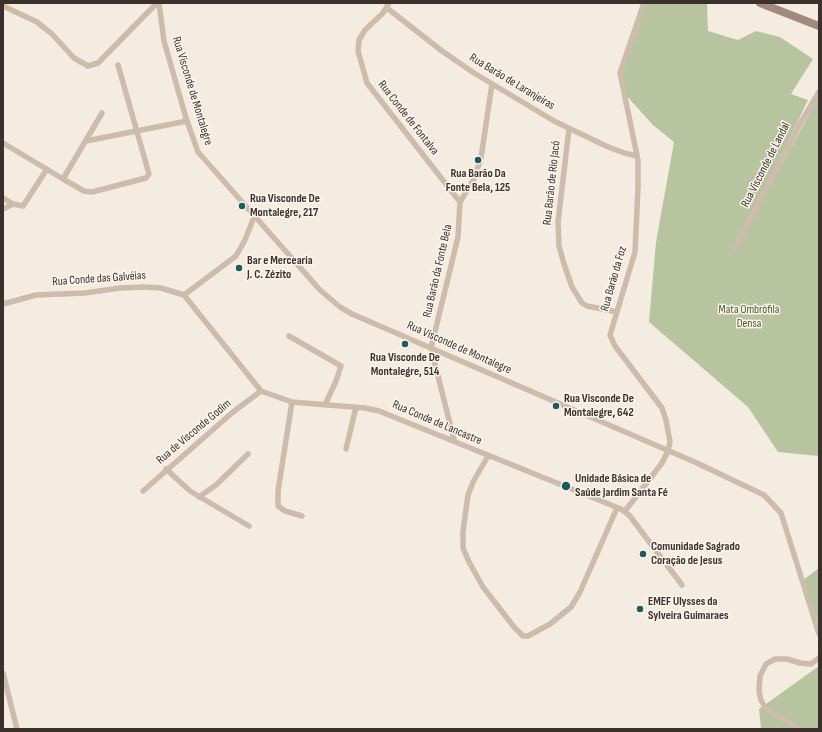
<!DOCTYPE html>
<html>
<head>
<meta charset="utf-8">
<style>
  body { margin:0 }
  #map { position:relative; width:822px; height:732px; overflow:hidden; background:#f4ebe1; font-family:"Sofia Sans Condensed",sans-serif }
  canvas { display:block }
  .frame { position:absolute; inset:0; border:4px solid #3b302b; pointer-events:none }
</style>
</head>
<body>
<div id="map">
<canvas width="822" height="732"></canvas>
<div class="frame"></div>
</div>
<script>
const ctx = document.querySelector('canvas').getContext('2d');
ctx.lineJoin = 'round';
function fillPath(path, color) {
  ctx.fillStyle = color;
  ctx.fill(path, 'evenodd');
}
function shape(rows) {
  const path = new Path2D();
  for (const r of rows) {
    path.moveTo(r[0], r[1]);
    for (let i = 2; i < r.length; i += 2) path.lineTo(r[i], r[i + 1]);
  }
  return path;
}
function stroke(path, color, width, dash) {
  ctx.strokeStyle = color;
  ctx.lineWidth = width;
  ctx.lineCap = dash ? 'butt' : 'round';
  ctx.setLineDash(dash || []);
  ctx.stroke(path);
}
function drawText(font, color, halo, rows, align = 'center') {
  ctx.font = font + ' "Sofia Sans Condensed",sans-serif';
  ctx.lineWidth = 3;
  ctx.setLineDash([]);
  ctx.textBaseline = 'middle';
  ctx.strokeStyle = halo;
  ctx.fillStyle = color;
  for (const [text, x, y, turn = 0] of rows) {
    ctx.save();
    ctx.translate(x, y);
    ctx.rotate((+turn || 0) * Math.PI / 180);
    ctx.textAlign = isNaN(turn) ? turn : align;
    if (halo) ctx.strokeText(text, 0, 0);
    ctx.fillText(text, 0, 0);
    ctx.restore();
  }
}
fillPath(shape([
  [646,3,707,3,708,31,738,40,756,31,780,37,813,59,791,94,808,100,742,237,819,96,819,456,778,452,748,407,649,322,656,242,674,142,653,125,624,93,620,77,638,29],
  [819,568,819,624,803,580],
  [819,666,819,729,761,729,759,709]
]), '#b8c4a0');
stroke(shape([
  [159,3,164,41,186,118,198,152,320,290,340,307,352,314,697,463,764,495,781,513,819,634],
  [389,3,383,13,365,30,359,40,358,51,367,83,460,202],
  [3,6,37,22,52,34,74,58,88,66,98,63,157,3],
  [387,8,442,51,474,73,554,121,606,146,624,153,637,156],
  [102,113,63,179,84,191,92,192,146,178,149,174,118,65],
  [569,129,558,222,559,246,564,264,572,287,582,303,587,306,617,312],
  [86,141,187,121],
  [3,143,63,179],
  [3,198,13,204],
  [3,209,13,204,23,206,47,169],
  [735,248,801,122,819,92],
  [184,295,261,391,292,402,365,408,379,411,621,509,629,515,682,585],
  [3,304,36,295,85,293,120,288,144,287,161,288,184,295,236,256,245,240,254,217],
  [289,336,341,366,336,381,325,405],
  [292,402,278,491,278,506,285,511,302,516],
  [454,440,431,348,458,237,460,202,474,179,481,158,492,84],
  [346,449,356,407],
  [488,456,473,482,468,495,463,531,463,548,469,562,483,587,514,627,523,636,528,636,550,624,571,607,580,592,617,508],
  [166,469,190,491,249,526],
  [143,491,233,412,261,391],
  [199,497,216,485,248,454],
  [625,511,662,463,668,451,670,442,666,420,662,408,615,346,610,335,635,252,638,187,638,160,620,73,644,3],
  [3,673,17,729],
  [800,729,766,709,761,700,759,691,760,676,766,664,775,659,787,659,800,663,811,664,819,658]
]), '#cdbbac', 5.5);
stroke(shape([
  [760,3,819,26]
]), '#a18a7d', 8);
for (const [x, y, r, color] of [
  [478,160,4,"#1f5a5e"],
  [242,206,4,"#1f5a5e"],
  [239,268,4,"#1f5a5e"],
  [405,344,4,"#1f5a5e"],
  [556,406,4,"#1f5a5e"],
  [566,486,5,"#1f5a5e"],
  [643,554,4,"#1f5a5e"],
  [640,609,4,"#1f5a5e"]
]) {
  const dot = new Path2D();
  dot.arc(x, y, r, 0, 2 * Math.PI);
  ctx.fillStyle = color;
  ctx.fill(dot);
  stroke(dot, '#fbf5ee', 1.5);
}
drawText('12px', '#3b302b', '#fbf5ee', [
  ["Rua Barão de Laranjeiras",512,82,31],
  ["Rua Visconde de Montalegre",192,91,73],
  ["Rua Conde de Fontalva",408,118,52],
  ["Rua Visconde de Landal",766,165,-63],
  ["Rua Barão de Rio Jacó",552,183,-84],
  ["Rua Barão da Fonte Bela",438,271,-77],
  ["Rua Conde das Galvéias",99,279,-4],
  ["Rua Barão da Foz",614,279,-74],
  ["Rua Visconde de Montalegre",459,348,24],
  ["Rua Conde de Lancastre",437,423,23],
  ["Rua de Visconde Godim",194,432,-40]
]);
drawText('bold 12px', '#3b302b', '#fbf5ee', [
  ["Rua Barão Da",478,174,"center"],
  ["Fonte Bela, 125",478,188,"center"],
  ["Rua Visconde De",250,199],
  ["Montalegre, 217",250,213],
  ["Bar e Mercearia",247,261],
  ["J. C. Zézito",247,275],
  ["Rua Visconde De",405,358,"center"],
  ["Montalegre, 514",405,372,"center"],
  ["Rua Visconde De",564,399],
  ["Montalegre, 642",564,413],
  ["Unidade Básica de",575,479],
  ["Saúde Jardim Santa Fé",575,493],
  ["Comunidade Sagrado",651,547],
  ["Coração de Jesus",651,561],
  ["EMEF Ulysses da",648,602],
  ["Sylveira Guimaraes",648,616]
], 'left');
drawText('12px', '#4a5a2e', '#fbf5ee', [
  ["Mata Ombrófila",749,310],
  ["Densa",749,324]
]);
</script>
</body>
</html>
